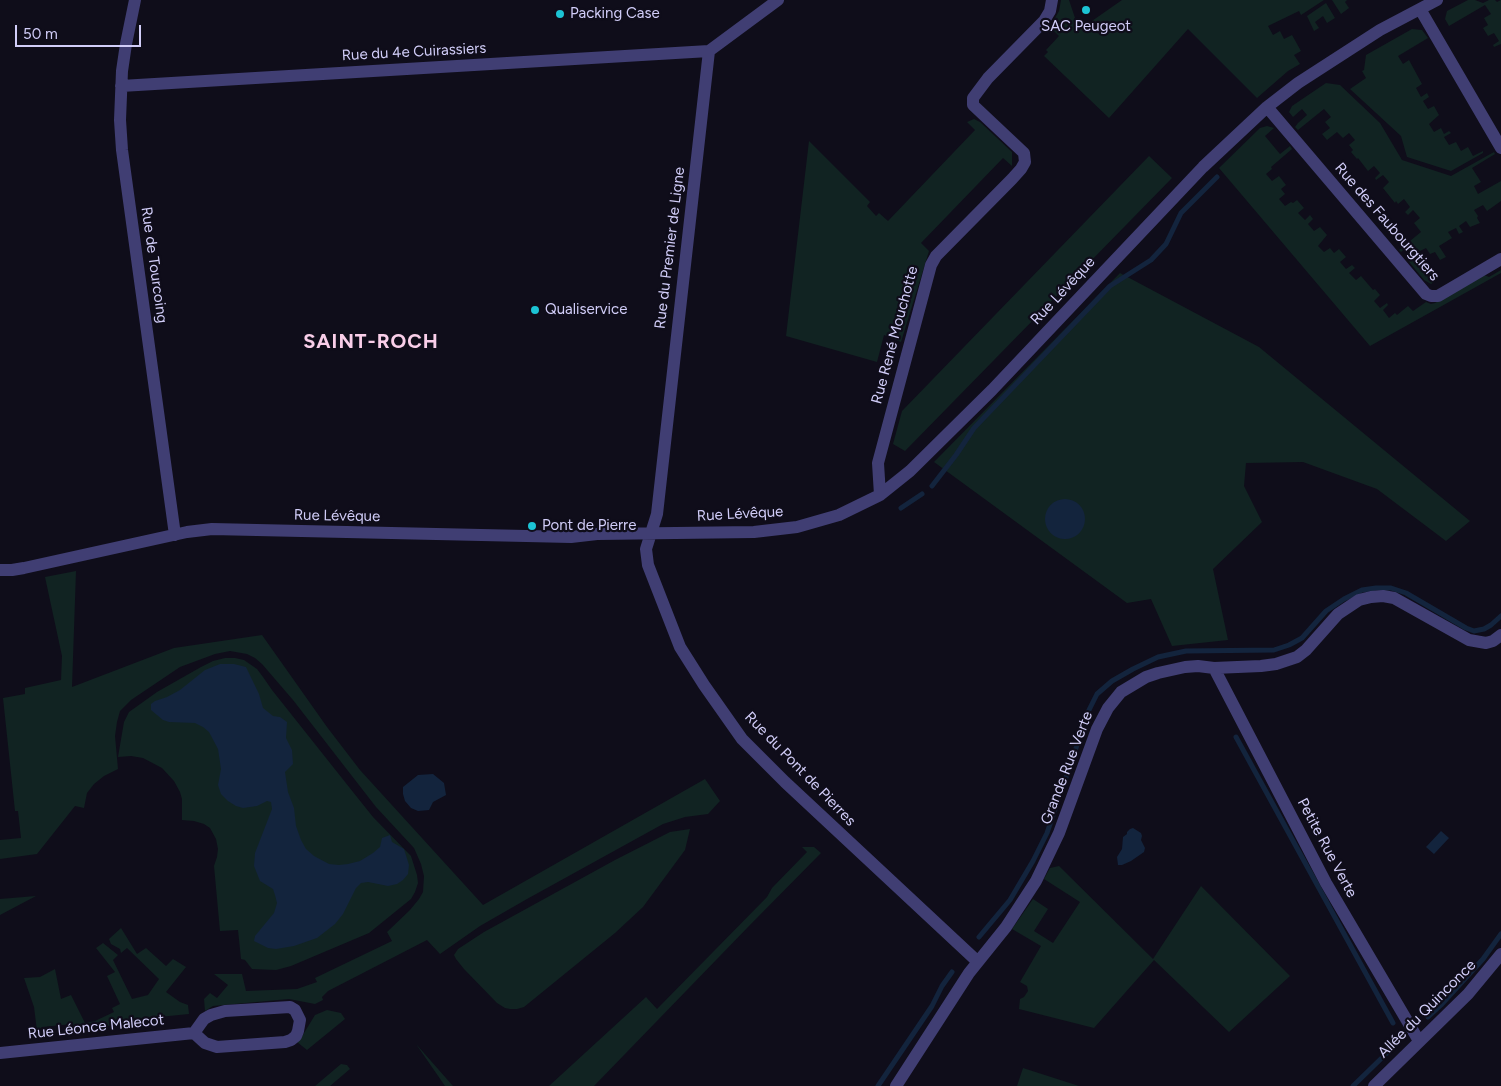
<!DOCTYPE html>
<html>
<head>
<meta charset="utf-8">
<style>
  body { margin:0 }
  #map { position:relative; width:1501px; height:1086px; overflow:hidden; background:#0f0d1a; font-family:Figtree,sans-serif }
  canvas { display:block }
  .scale { position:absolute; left:15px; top:25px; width:126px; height:22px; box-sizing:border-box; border:2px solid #d1cdf8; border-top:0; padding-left:6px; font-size:15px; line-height:18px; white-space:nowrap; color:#d1cdf8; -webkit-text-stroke:4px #0f0d1a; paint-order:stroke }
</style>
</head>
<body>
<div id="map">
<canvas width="1501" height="1086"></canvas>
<div class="scale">50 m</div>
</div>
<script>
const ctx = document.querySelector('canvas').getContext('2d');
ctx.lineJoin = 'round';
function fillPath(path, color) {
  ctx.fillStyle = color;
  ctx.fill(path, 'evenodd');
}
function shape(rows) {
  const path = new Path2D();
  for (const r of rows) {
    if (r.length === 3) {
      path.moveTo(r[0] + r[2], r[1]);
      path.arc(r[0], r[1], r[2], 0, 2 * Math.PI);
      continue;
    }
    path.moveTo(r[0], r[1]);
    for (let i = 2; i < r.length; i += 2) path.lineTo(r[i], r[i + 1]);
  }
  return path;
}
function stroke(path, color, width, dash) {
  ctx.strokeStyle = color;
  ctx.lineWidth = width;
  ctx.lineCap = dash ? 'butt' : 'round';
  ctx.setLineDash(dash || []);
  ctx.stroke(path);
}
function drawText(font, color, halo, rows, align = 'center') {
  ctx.font = font + ' Figtree,sans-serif';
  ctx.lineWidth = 4.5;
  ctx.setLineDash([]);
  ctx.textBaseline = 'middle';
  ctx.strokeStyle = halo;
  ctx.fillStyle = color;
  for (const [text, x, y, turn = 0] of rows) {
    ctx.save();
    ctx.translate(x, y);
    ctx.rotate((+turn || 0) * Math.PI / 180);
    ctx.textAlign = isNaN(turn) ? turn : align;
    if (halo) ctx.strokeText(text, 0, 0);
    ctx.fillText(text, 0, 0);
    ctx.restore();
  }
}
fillPath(shape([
  [1061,0,1069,0,1079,30,1122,0,1324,0,1301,15,1299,11,1268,26,1273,35,1280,31,1284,39,1292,35,1301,51,1294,55,1300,64,1288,71,1257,98,1188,29,1109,118,1044,56,1048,52,1046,50,1059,36,1050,27,1059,11],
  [1332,0,1347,0,1345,2,1349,8,1341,14],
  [1468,0,1475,0,1483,3,1489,0,1495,0,1497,2,1501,0,1501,44,1494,47,1493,45,1499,41,1494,33,1488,36,1483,28,1488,25,1484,18,1491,14,1485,5,1449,26,1445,19,1447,11],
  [1326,3,1335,18,1327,23,1323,16,1315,22,1319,28,1314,31,1307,16],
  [1412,29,1422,30,1428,38,1398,56,1403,64,1409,60,1422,84,1416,88,1421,97,1427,93,1429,97,1423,101,1428,109,1434,106,1439,115,1429,124,1434,132,1441,128,1444,134,1449,131,1451,133,1444,137,1449,145,1456,142,1461,151,1468,147,1473,156,1483,151,1483,153,1451,171,1407,157,1401,136,1350,89,1366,78,1362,71,1364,70,1366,55],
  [1326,83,1340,85,1380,123,1402,160,1451,176,1494,152,1495,154,1472,168,1481,182,1474,186,1478,194,1501,181,1501,201,1487,211,1483,205,1474,210,1478,216,1477,218,1480,223,1470,227,1466,221,1459,226,1463,232,1459,234,1456,228,1448,232,1452,238,1439,246,1446,257,1440,260,1435,252,1430,254,1426,248,1420,251,1419,250,1412,255,1434,282,1431,284,1424,280,1406,258,1415,250,1410,244,1401,252,1399,250,1421,232,1414,223,1420,218,1413,210,1408,215,1405,212,1410,207,1404,199,1398,204,1396,201,1395,203,1383,188,1389,182,1383,175,1376,180,1375,178,1380,173,1374,166,1368,171,1358,158,1357,159,1351,152,1353,150,1349,145,1355,140,1349,133,1343,138,1337,132,1327,140,1322,134,1330,128,1325,122,1331,117,1324,109,1298,130,1295,127,1298,123,1307,115,1302,109,1293,117,1289,112,1292,106],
  [974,119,980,122,1012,152,1012,166,1003,158,921,243,929,251,901,342,884,335,877,362,786,336,809,141,870,202,867,206,876,216,879,213,888,221,975,130,967,122],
  [1267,126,1274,128,1265,136,1280,154,1290,146,1292,149,1271,167,1272,169,1266,174,1272,181,1279,176,1286,185,1281,189,1285,194,1279,199,1285,206,1291,202,1293,203,1297,200,1304,208,1298,213,1305,220,1310,215,1313,219,1308,224,1314,231,1320,227,1327,235,1318,246,1324,252,1330,248,1334,253,1339,249,1346,257,1340,262,1346,269,1352,265,1355,268,1349,273,1356,280,1361,276,1373,290,1375,289,1380,295,1374,301,1380,308,1387,303,1388,305,1383,310,1389,318,1395,313,1397,315,1408,306,1413,311,1426,302,1431,304,1435,303,1484,275,1489,277,1501,270,1501,273,1370,346,1219,168,1260,128],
  [1149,156,1172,178,905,451,893,444,902,411],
  [1120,273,1259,347,1470,521,1446,541,1377,489,1303,462,1246,463,1244,486,1262,522,1213,569,1228,640,1172,646,1151,599,1127,603,934,462],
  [76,571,72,687,174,648,262,635,327,727,360,770,483,905,705,779,720,801,708,814,685,817,663,824,527,899,480,926,440,954,427,940,328,991,322,997,323,1000,315,1004,289,999,213,1006,205,1011,204,999,210,993,217,998,228,985,214,974,242,974,246,991,297,989,317,982,315,978,392,941,387,932,410,910,419,899,423,892,424,876,421,864,414,848,376,807,293,700,262,664,255,658,247,654,230,651,215,654,180,667,131,700,120,711,117,722,115,736,118,769,104,776,94,784,87,793,84,808,75,806,37,854,0,859,0,840,21,838,18,811,15,811,3,698,25,694,25,688,61,680,62,656,45,577],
  [225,658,235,658,244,660,257,669,263,677,272,690,353,792,373,817,411,856,417,875,418,883,415,892,411,899,369,933,291,966,276,970,252,969,245,960,241,959,238,930,220,931,214,866,217,857,218,849,216,839,210,828,204,824,194,821,182,820,182,799,180,792,174,781,162,768,143,758,131,756,118,757,124,722,129,712,157,692,201,667,213,661],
  [690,829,685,850,643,907,615,933,524,1007,517,1009,510,1009,505,1008,497,1003,464,969,456,959,454,955,458,949,484,932,615,860,670,832],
  [802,847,814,847,821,853,749,926,594,1086,549,1086,646,997,657,1009,767,897,772,888,807,852],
  [1059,866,1153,959,1201,886,1290,976,1229,1032,1154,960,1094,1028,1019,1009,1020,999,1024,997,1028,991,1027,986,1020,982,1041,946,1012,929,1033,899,1048,909,1034,931,1053,943,1080,902,1044,879,1050,868],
  [36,896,0,915,0,899],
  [121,928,137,954,146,948,166,966,173,959,186,967,166,992,180,1002,188,1005,189,1014,129,1020,126,1024,74,1030,73,1024,42,1027,37,1031,34,1007,24,978,40,977,55,969,61,999,71,995,85,1023,95,1021,114,1012,112,1008,120,1004,107,976,115,972,96,948,103,943,118,955,113,960,132,999,148,995,159,979,127,948,121,953,120,949,111,944,109,939],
  [327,1010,341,1013,345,1019,307,1050,297,1042,301,1038,315,1015],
  [416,1044,453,1086,445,1086],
  [341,1064,347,1065,350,1069,330,1086,315,1086],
  [1023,1068,1079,1086,1017,1086]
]), '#112322');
fillPath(shape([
  [1065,519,20],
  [220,664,234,664,246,667,259,694,263,708,273,716,280,717,287,722,286,738,292,750,293,764,285,772,288,792,294,808,296,826,301,840,306,849,314,856,329,864,339,865,348,864,360,861,373,853,380,847,382,838,390,835,392,842,404,849,409,865,408,874,403,880,397,884,388,886,368,882,361,883,356,888,343,914,335,924,317,938,294,946,276,949,268,948,254,941,255,936,274,913,277,903,275,895,273,889,260,881,254,866,255,853,272,809,271,802,267,801,257,806,243,808,236,806,228,801,221,794,218,785,221,769,218,749,209,732,203,727,195,723,169,722,163,720,151,710,151,704,155,701,167,697,180,690,205,670],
  [433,774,444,783,446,795,433,802,429,810,418,811,411,808,405,801,403,794,403,787,418,775],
  [1133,828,1141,833,1142,836,1141,840,1145,848,1144,852,1131,861,1122,865,1118,865,1117,857,1122,849,1123,837,1127,834,1127,832,1130,829],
  [1441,831,1449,838,1434,854,1426,847]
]), '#13243d');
stroke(shape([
  [932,486,956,455,974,428,1110,286,1151,260,1166,244,1181,213,1217,177],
  [901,508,922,494],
  [1236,737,1393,1023],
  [979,937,1010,900,1033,861,1047,833,1089,710,1097,694,1112,681,1133,669,1158,657,1186,651,1274,650,1289,645,1302,638,1326,611,1344,599,1362,590,1376,588,1391,588,1406,593,1466,628,1474,631,1484,629,1491,625,1501,616],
  [1428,1017,1441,1005,1483,959,1501,934],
  [878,1086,932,1006,942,986,952,972],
  [1353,1086,1392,1048,1395,1038]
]), '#13243d', 5);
stroke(shape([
  [135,0,126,44,122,71,120,120,122,150,175,535],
  [778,0,709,51,657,514,646,549,648,565,680,647,704,685,742,739,785,782,978,962],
  [1420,9,1501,148],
  [121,86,709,51],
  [1267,107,1426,294,1431,296,1438,296,1501,259],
  [880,495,878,463,931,265,936,256,1012,179,1021,169,1025,162,1024,153,973,105,973,98,988,78,1044,21,1050,11,1052,0],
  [0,570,12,570,24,568,187,532,212,529,571,537,597,534,754,532,797,527,839,515,880,495,910,471,992,390,1203,167,1267,107,1298,83,1380,30,1437,0],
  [1214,668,1326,883,1419,1041],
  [0,1053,194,1033,205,1043,217,1047,285,1042,291,1040,296,1036,298,1031,300,1020,295,1010,290,1007,225,1011,211,1015,204,1019,194,1033],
  [896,1086,969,973,1006,927,1036,881,1059,833,1097,729,1108,708,1121,692,1146,677,1158,673,1185,667,1198,666,1214,668,1261,666,1276,664,1297,657,1306,650,1338,614,1359,600,1371,597,1383,596,1394,598,1469,640,1486,643,1493,641,1501,635],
  [1374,1086,1468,994,1501,954]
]), '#403e73', 12);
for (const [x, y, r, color] of [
  [1086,10,5,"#1cc4d5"],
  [560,14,5,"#1cc4d5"],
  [535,310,5,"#1cc4d5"],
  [532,526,5,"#1cc4d5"]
]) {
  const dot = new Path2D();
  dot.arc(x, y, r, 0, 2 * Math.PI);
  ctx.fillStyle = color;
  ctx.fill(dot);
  stroke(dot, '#0f0d1a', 2);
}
drawText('15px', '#d1cdf8', '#0f0d1a', [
  ["Packing Case",570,14],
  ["SAC Peugeot",1086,27,"center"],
  ["Qualiservice",545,310],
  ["Pont de Pierre",542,526]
], 'left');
drawText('15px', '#d1cdf8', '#0f0d1a', [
  ["Rue du 4e Cuirassiers",414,52,-3],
  ["Rue des Faubourgtiers",1387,222,49],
  ["Rue du Premier de Ligne",670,248,-83],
  ["Rue de Tourcoing",154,265,82],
  ["Rue Lévêque",1063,291,-47],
  ["Rue René Mouchotte",895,335,-75],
  ["Rue Lévêque",740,514,-3],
  ["Rue Lévêque",337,516,1],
  ["Grande Rue Verte",1067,768,-69],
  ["Rue du Pont de Pierres",800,769,46],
  ["Petite Rue Verte",1327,848,62],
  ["Allée du Quinconce",1427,1009,-45],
  ["Rue Léonce Malecot",96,1027,-6]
]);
ctx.letterSpacing = '1px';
drawText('bold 20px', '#f9cee9', '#0f0d1a', [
  ["SAINT-ROCH",371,342]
]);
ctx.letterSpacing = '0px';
</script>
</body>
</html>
